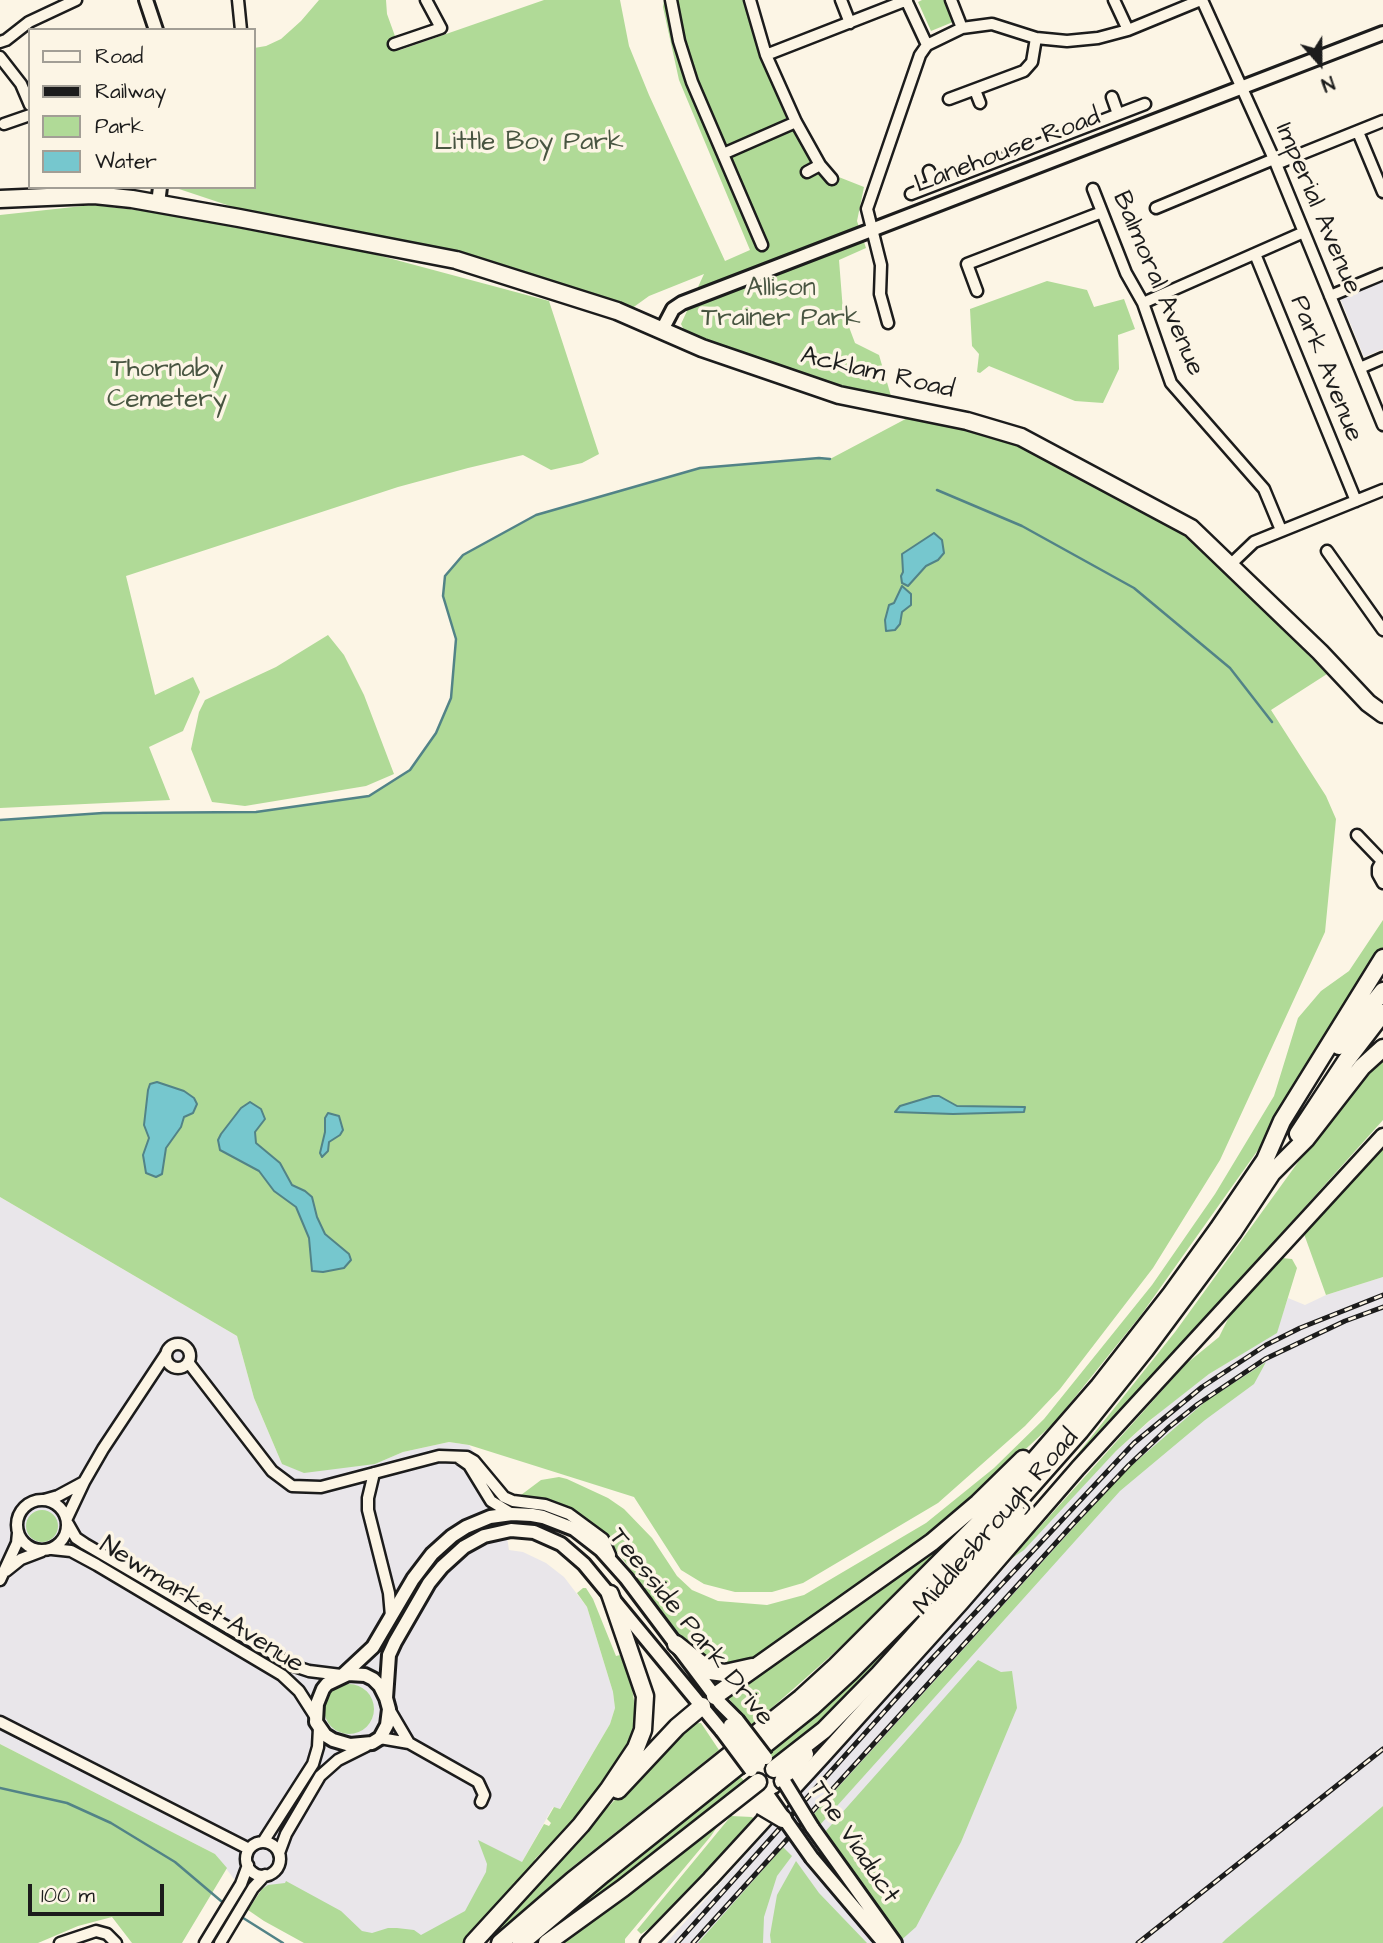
<!DOCTYPE html>
<html>
<head>
<meta charset="utf-8">
<style>
  body { margin:0 }
  #map { position:relative; width:1383px; height:1943px; overflow:hidden; background:#fcf5e5; font-family:"Architects Daughter",sans-serif }
  canvas { display:block }
  .legend { position:absolute; left:28px; top:28px; width:228px; height:161px; box-sizing:border-box; background:#fcf5e5; border:2px solid #a29e95; margin:0; padding:9px 12px; list-style:none; font-size:21px; color:#1c1c1c }
  .legend li { display:flex; align-items:center; gap:14px; height:35px }
  .legend b { width:35px; border:2px solid #a29e95 }
  .north { position:absolute; left:1285px; top:28px; width:70px; height:70px; -webkit-text-stroke:5px #fcf5e5; paint-order:stroke; rotate:159deg; font-size:19px; font-weight:700; line-height:28px; text-align:center; color:#1c1c1c }
  .north::after { content:''; display:block; margin:auto; width:24px; height:32px; background:#1c1c1c; clip-path:polygon(50% 0,100% 100%,50% 72%,0 100%) }
  .scale { position:absolute; left:28px; top:1884px; width:136px; height:32px; box-sizing:border-box; border:4px solid #1c1c1c; border-top:0; padding-left:9px; font-size:21px; line-height:24px; white-space:nowrap; color:#1c1c1c; -webkit-text-stroke:5px #fcf5e5; paint-order:stroke }
</style>
</head>
<body>
<div id="map">
<canvas width="1383" height="1943"></canvas>
<ul class="legend">
<li><b style="height:9px;background:#fcf5e5"></b>Road</li>
<li><b style="height:9px;background:#1c1c1c"></b>Railway</li>
<li><b style="height:19px;background:#b0da97"></b>Park</li>
<li><b style="height:19px;background:#76c7ce"></b>Water</li>
</ul>
<div class="north">N</div>
<div class="scale">100 m</div>
</div>
<script>
const ctx = document.querySelector('canvas').getContext('2d');
ctx.lineJoin = 'round';
function fillPath(path, color) {
  ctx.fillStyle = color;
  ctx.fill(path, 'evenodd');
}
function shape(rows) {
  const path = new Path2D();
  for (const r of rows) {
    if (r.length === 3) {
      path.moveTo(r[0] + r[2], r[1]);
      path.arc(r[0], r[1], r[2], 0, 2 * Math.PI);
      continue;
    }
    path.moveTo(r[0], r[1]);
    for (let i = 2; i < r.length; i += 2) path.lineTo(r[i], r[i + 1]);
  }
  return path;
}
function stroke(path, color, width, dash) {
  ctx.strokeStyle = color;
  ctx.lineWidth = width;
  ctx.lineCap = dash ? 'butt' : 'round';
  ctx.setLineDash(dash || []);
  ctx.stroke(path);
}
function drawText(font, color, halo, rows, align = 'center') {
  ctx.font = font + ' "Architects Daughter",sans-serif';
  ctx.lineWidth = 7;
  ctx.setLineDash([]);
  ctx.textBaseline = 'middle';
  ctx.strokeStyle = halo;
  ctx.fillStyle = color;
  for (const [text, x, y, turn = 0] of rows) {
    ctx.save();
    ctx.translate(x, y);
    ctx.rotate((+turn || 0) * Math.PI / 180);
    ctx.textAlign = isNaN(turn) ? turn : align;
    if (halo) ctx.strokeText(text, 0, 0);
    ctx.fillText(text, 0, 0);
    ctx.restore();
  }
}
fillPath(shape([
  [1383,281,1383,349,1364,357,1340,298],
  [0,1197,237,1336,254,1398,282,1464,375,1464,403,1452,449,1442,469,1445,500,1491,509,1550,523,1552,546,1563,564,1577,587,1607,613,1692,615,1708,610,1724,559,1810,553,1807,522,1862,437,1943,356,1943,234,1879,215,1854,0,1744],
  [1383,1277,1383,1806,1222,1943,666,1943,1011,1561,1116,1451,1167,1406,1209,1374,1276,1333,1288,1298,1305,1305,1326,1295]
]), '#e9e6ea');
fillPath(shape([
  [319,0,386,0,387,14,400,50,544,0,620,0,629,46,649,95,725,261,750,250,679,80,663,7,664,0,750,0,766,55,821,170,864,187,857,221,866,248,839,260,843,311,855,343,879,355,891,396,790,374,692,338,685,332,681,324,704,274,649,296,624,314,564,289,254,214,179,189,178,187,254,187,254,48,266,46,281,39,301,21],
  [922,0,944,0,953,22,931,31,918,2],
  [92,205,154,212,370,253,549,301,599,454,582,463,551,470,523,455,468,468,398,487,126,576,155,695,193,677,200,692,183,731,149,747,170,800,0,808,0,215],
  [1047,281,1087,290,1094,307,1124,299,1135,329,1118,335,1119,369,1103,403,1075,401,989,366,980,373,977,372,979,354,972,346,970,309],
  [915,414,1020,443,1190,536,1327,674,1271,710,1326,796,1336,819,1325,932,1220,1160,1153,1268,1060,1389,1025,1426,938,1503,803,1583,772,1592,735,1592,704,1584,681,1570,634,1497,469,1445,449,1442,403,1452,375,1464,304,1473,282,1464,254,1398,237,1336,0,1197,0,820,103,813,256,812,369,796,410,770,436,733,451,698,456,639,443,596,445,576,463,555,536,515,700,468,819,458,830,459],
  [328,635,344,655,364,695,394,774,366,786,245,806,212,802,191,749,199,712,205,700,276,667],
  [1383,920,1383,952,1270,1133,1141,1315,1055,1422,940,1528,748,1663,720,1668,693,1653,610,1542,585,1518,567,1506,517,1498,541,1480,559,1477,567,1479,608,1498,624,1509,652,1538,677,1576,692,1590,718,1601,767,1605,804,1595,926,1523,994,1468,1044,1419,1152,1285,1215,1194,1274,1096,1298,1018,1321,991,1349,971],
  [1383,1057,1383,1120,1162,1366,1060,1476,1175,1332,1346,1096],
  [1383,1148,1383,1277,1326,1295,1304,1234],
  [1282,1258,1292,1259,1297,1268,1277,1333,1209,1374,1149,1421,1116,1451,1024,1550,1011,1559,1186,1364,1219,1337,1230,1315],
  [1266,1362,1254,1384,1205,1420,1120,1491,819,1826,812,1816,1124,1472,1206,1401],
  [985,1507,921,1572,825,1661,750,1727,725,1693],
  [42,1526,16],
  [583,1588,586,1588,593,1599,616,1656,620,1655,631,1682,636,1713,633,1734,629,1745,603,1785,549,1850,541,1853,535,1859,533,1868,464,1943,304,1943,264,1921,248,1910,262,1889,268,1885,285,1883,286,1881,341,1911,362,1931,372,1933,388,1928,397,1928,414,1930,421,1935,465,1911,486,1872,487,1864,478,1840,522,1862,544,1824,549,1826,551,1823,547,1819,554,1807,560,1809,610,1724,615,1708,613,1692,587,1607,577,1593],
  [940,1593,942,1596,833,1711,777,1763,767,1751,902,1631],
  [978,1660,1001,1672,1012,1671,1017,1708,961,1842,916,1927,898,1943,824,1833],
  [349,1709,25],
  [701,1723,719,1750,571,1868,485,1943,479,1943,687,1724],
  [0,1744,215,1854,227,1868,182,1943,132,1943,112,1917,78,1926,38,1943,0,1943],
  [738,1774,745,1782,726,1799,538,1943,529,1943],
  [1383,1806,1383,1943,1222,1943,1226,1939],
  [731,1816,752,1817,756,1821,664,1918,641,1934,637,1930],
  [723,1818,711,1836,625,1939,625,1943,561,1943],
  [783,1847,792,1856,777,1876,764,1917,763,1943,698,1943],
  [796,1861,819,1893,867,1943,771,1943,770,1935,777,1895]
]), '#b0da97');
const water = shape([
  [934,533,942,540,944,553,938,560,926,566,908,586,902,583,901,576,903,572,902,554,934,533],
  [902,586,911,594,911,605,902,612,900,624,895,630,886,631,885,620,889,605,894,603,902,586],
  [157,1082,184,1091,194,1098,197,1104,193,1113,184,1117,181,1127,166,1148,162,1174,156,1177,146,1173,143,1155,149,1138,144,1125,148,1090,150,1084,157,1082],
  [933,1096,939,1096,957,1106,1025,1107,1024,1112,953,1114,895,1112,900,1106,933,1096],
  [250,1102,261,1109,265,1119,255,1132,256,1143,280,1163,292,1185,305,1191,312,1197,317,1217,325,1234,349,1254,351,1260,344,1268,323,1272,312,1271,309,1238,296,1207,274,1191,259,1171,220,1150,218,1140,221,1134,241,1108,250,1102],
  [328,1113,339,1116,343,1130,340,1135,329,1142,328,1151,322,1157,320,1153,325,1132,325,1118,328,1113]
]);
fillPath(water, '#76c7ce');
stroke(water, '#528387', 2);
stroke(shape([
  [937,490,1022,526,1134,588,1230,668,1272,722],
  [0,820,103,813,256,812,369,796,410,770,436,733,451,698,456,639,443,596,445,576,463,555,536,515,700,468,819,458,830,459],
  [0,1788,67,1803,111,1823,175,1862,234,1912],
  [240,1916,283,1943]
]), '#528387', 2.5);
const minor = shape([
  [238,0,241,30],
  [671,0,679,41,692,82,762,245],
  [750,0,766,55,796,122,820,165,832,179],
  [841,0,850,23],
  [906,0,927,45],
  [951,0,962,28],
  [1114,0,1128,30],
  [1202,0,1274,159,1383,425],
  [0,42,6,40,29,22,76,0],
  [394,44,441,28,426,0],
  [766,55,907,0],
  [0,57,21,84,30,105],
  [975,90,980,103],
  [1112,97,1118,114],
  [949,99,1024,71,1032,62,1036,38],
  [4,124,30,115],
  [1358,132,1383,192],
  [723,154,796,122],
  [1276,164,1383,121],
  [929,171,934,185],
  [807,172,820,165],
  [1093,189,1126,273,1143,303,1171,383,1264,489,1281,530],
  [911,194,1145,104],
  [1156,208,1274,159],
  [1255,254,1356,501],
  [977,291,967,264,1102,212],
  [1330,296,1383,274],
  [1143,303,1304,232],
  [888,323,880,294,881,265,867,209,920,55,927,45,962,28,992,24,1036,38,1067,41,1098,38,1128,30,1201,0],
  [1360,368,1383,358],
  [1327,551,1383,630],
  [1231,564,1254,542,1383,490],
  [1357,835,1382,861,1378,868,1378,874,1383,883],
  [178,1356,12],
  [188,1362,272,1471,292,1486,321,1487,439,1456,467,1457,474,1461,504,1497,513,1501,545,1505,569,1514,603,1539,610,1555],
  [459,1458,469,1465,491,1501,512,1514],
  [374,1473,368,1498,368,1510,389,1593,391,1616],
  [42,1525,25],
  [44,1500,58,1496,84,1482],
  [67,1518,84,1482,103,1449,166,1354],
  [68,1524,76,1538,85,1544,294,1666,309,1671,341,1675],
  [52,1549,71,1551,97,1565,282,1675,299,1691,315,1716],
  [6,1571,21,1559,42,1551],
  [0,1580,17,1543,18,1533],
  [389,1709,409,1743,478,1782,484,1795,481,1802],
  [0,1722,249,1849],
  [380,1738,409,1743],
  [263,1842,313,1764,318,1747,319,1728],
  [263,1859,17],
  [279,1853,286,1834,320,1776,338,1760,366,1746],
  [60,1943,96,1931,107,1934,116,1943],
  [205,1943,241,1884,248,1865],
  [220,1943,253,1888,265,1875]
]);
const tertiary = shape([
  [146,0,156,30],
  [158,204,160,187],
  [662,330,673,309,682,303,1383,33],
  [348,1674,365,1675,373,1679,380,1686,386,1698,389,1709,387,1725,380,1738,372,1743,350,1745,333,1740,325,1735,316,1722,317,1704,323,1689,327,1684,348,1674],
  [343,1675,373,1647,413,1579,432,1554,452,1536,466,1527,490,1517,512,1514,532,1515,543,1517,574,1529,601,1550,626,1578,720,1703,737,1720],
  [386,1698,389,1655,395,1642,429,1583,442,1567,464,1547,484,1536,511,1530,534,1532,561,1544,584,1564,722,1731],
  [812,1827,895,1943],
  [812,1858,884,1943]
]);
const secondary = shape([
  [648,1943,710,1879,822,1757,961,1603,1078,1468,1383,1136]
]);
const primary = shape([
  [0,199,94,195,132,199,239,218,456,260,617,311,702,348,839,395,967,421,1021,437,1191,528,1320,652,1368,703,1383,714]
]);
const trunk = shape([
  [1339,1046,1383,991],
  [1298,1134,1346,1061,1383,1013],
  [676,1644,710,1671,725,1673,752,1667],
  [715,1696,932,1542,978,1503,1023,1459],
  [774,1769,824,1730,879,1674,989,1552,1019,1515],
  [783,1781,805,1754],
  [618,1790,677,1727,702,1706],
  [473,1943,581,1825,608,1790,636,1748,643,1730,645,1696,610,1594],
  [500,1943,573,1880,801,1698,836,1666,984,1518,1099,1386,1171,1294,1218,1229,1265,1160,1282,1121,1383,958],
  [521,1943,603,1874,812,1707,850,1672,996,1526,1080,1431,1145,1350,1233,1232,1272,1173,1306,1139,1362,1067,1383,1048],
  [547,1943,623,1888,758,1782]
]);
stroke(minor, '#1c1c1c', 15);
stroke(tertiary, '#1c1c1c', 18);
stroke(secondary, '#1c1c1c', 19);
stroke(primary, '#1c1c1c', 21);
stroke(trunk, '#1c1c1c', 21);
stroke(minor, '#fcf5e5', 10);
stroke(tertiary, '#fcf5e5', 12);
stroke(secondary, '#fcf5e5', 14);
stroke(primary, '#fcf5e5', 16);
stroke(trunk, '#fcf5e5', 16);
const rail = shape([
  [677,1943,928,1663,1134,1443,1202,1387,1266,1345,1300,1328,1383,1295],
  [693,1943,1074,1523,1129,1465,1168,1428,1198,1404,1265,1359,1345,1321,1383,1307],
  [1138,1943,1383,1749]
]);
stroke(rail, '#1c1c1c', 5);
stroke(rail, '#fcf5e5', 2.5, [8]);
const tertiaryBridge = shape([
  [737,1720,766,1758],
  [730,1725,759,1764],
  [722,1731,751,1770],
  [785,1783,812,1827],
  [769,1797,812,1858]
]);
const trunkBridge = shape([
  [761,1806,783,1819]
]);
stroke(tertiaryBridge, '#1c1c1c', 18, []);
stroke(trunkBridge, '#1c1c1c', 21, []);
stroke(tertiaryBridge, '#fcf5e5', 12);
stroke(trunkBridge, '#fcf5e5', 16);
drawText('26px', '#485541', '#fcf5e5', [
  ["Little Boy Park",529,144],
  ["Allison",781,290],
  ["Trainer Park",781,320],
  ["Thornaby",167,371],
  ["Cemetery",167,401]
]);
drawText('26px', '#1c1c1c', '#fcf5e5', [
  ["Lanehouse Road",1008,152,-21],
  ["Imperial Avenue",1317,209,67],
  ["Balmoral Avenue",1157,284,67],
  ["Park Avenue",1325,369,68],
  ["Acklam Road",877,374,13],
  ["Middlesbrough Road",997,1523,-49],
  ["Newmarket Avenue",201,1606,32],
  ["Teesside Park Drive",690,1628,51],
  ["The Viaduct",853,1843,56]
]);
</script>
</body>
</html>
